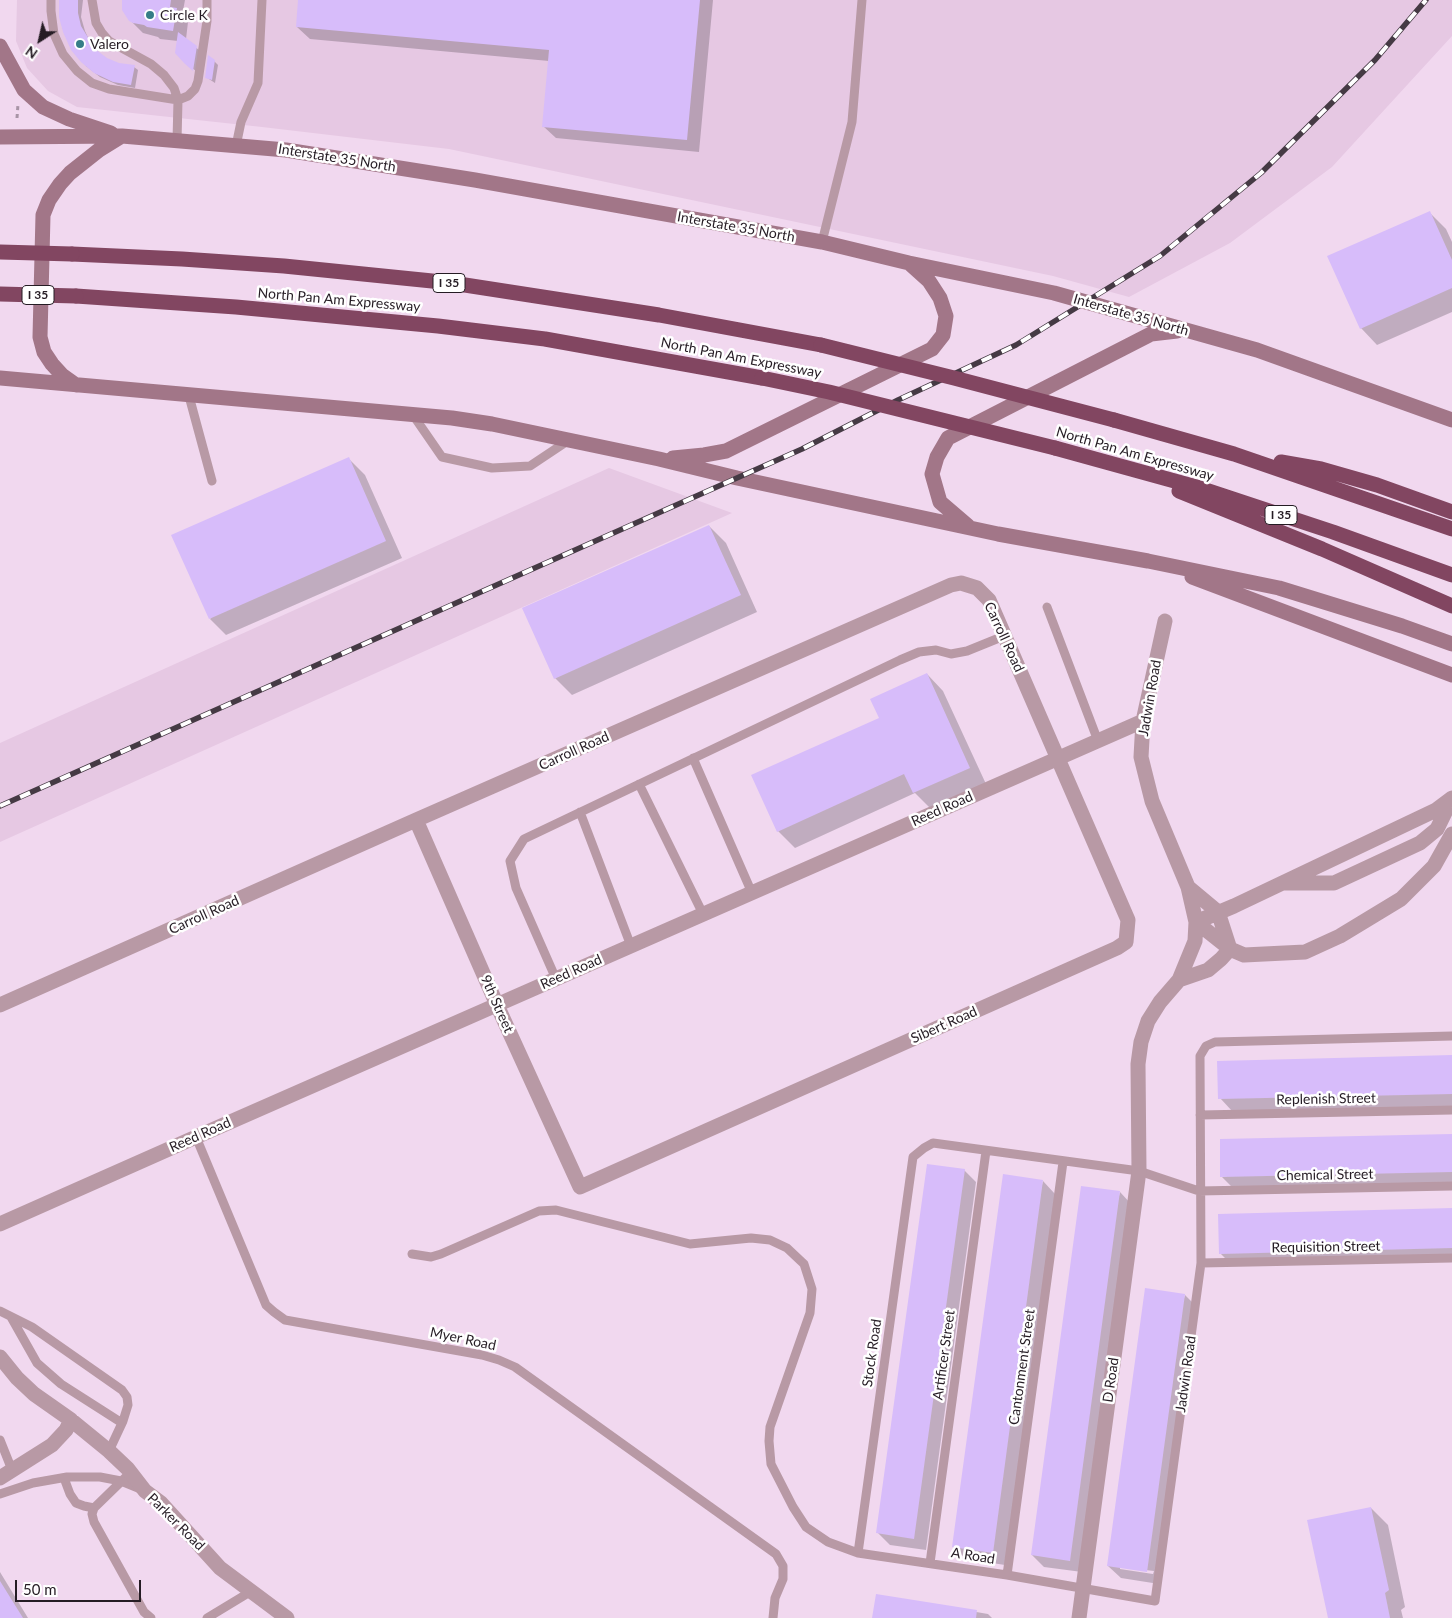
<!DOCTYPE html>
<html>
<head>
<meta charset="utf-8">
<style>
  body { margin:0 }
  #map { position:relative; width:1452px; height:1618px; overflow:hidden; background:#f1d8ef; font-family:Lato,sans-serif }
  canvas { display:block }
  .north { position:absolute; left:15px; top:15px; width:50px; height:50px; -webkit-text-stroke:4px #fff; paint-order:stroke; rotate:215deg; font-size:14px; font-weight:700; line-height:20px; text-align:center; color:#251c24 }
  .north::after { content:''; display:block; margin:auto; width:18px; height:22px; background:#251c24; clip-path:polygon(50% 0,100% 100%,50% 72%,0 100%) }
  .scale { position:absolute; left:15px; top:1580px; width:126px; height:22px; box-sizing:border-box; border:2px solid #251c24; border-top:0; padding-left:6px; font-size:15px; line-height:18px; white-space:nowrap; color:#251c24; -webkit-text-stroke:4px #fff; paint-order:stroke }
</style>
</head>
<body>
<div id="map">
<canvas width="1452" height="1618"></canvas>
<div class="north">N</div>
<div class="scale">50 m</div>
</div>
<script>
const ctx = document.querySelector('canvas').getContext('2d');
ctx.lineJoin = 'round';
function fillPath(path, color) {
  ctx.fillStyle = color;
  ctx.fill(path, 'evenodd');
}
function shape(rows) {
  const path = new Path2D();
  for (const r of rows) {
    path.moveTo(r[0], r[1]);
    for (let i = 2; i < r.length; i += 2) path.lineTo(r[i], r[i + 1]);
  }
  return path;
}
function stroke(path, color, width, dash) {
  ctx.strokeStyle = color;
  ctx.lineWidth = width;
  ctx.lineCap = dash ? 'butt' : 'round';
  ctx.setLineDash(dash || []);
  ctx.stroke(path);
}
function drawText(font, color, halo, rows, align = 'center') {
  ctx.font = font + ' Lato,sans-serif';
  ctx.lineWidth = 5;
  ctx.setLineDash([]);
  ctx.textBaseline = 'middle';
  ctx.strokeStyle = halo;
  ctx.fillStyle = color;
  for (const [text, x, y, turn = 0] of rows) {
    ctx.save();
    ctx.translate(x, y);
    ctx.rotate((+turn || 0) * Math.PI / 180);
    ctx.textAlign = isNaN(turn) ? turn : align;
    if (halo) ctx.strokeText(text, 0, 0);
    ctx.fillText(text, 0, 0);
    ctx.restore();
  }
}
fillPath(shape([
  [17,0,1452,0,1452,36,1332,167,1230,243,1129,297,1053,276,449,149,262,127,77,107,48,91,27,68,16,41],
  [609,468,732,513,0,842,0,743]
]), '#e6c8e3');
fillPath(shape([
  [61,0,83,0,81,17,85,31,91,44,97,52,107,59,119,64,134,67,138,70,135,88,118,85,100,77,86,66],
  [123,0,185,0,182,16,188,22,186,39,200,51,197,72,185,62,178,41,160,39,158,37,143,33,130,20,123,10],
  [300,0,713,0,699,152,556,138,543,126,549,61,310,39,297,27],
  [214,61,218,65,215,83,206,77],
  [1429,212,1446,229,1452,242,1452,312,1377,345,1361,328],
  [348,458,365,475,402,558,226,635,210,619],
  [709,526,726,543,757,612,572,695,555,678],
  [927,674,943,691,986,784,931,809,915,793,795,848,778,831,880,718],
  [1452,1057,1452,1106,1232,1111,1220,1098],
  [1452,1135,1452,1184,1234,1189,1222,1177],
  [964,1170,976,1182,926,1550,890,1545,878,1533],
  [1043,1181,1055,1194,1005,1565,966,1559,953,1547],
  [1120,1192,1132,1205,1082,1572,1044,1567,1032,1555],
  [1452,1210,1452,1260,1232,1265,1220,1253],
  [1185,1295,1197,1307,1159,1584,1121,1578,1108,1566],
  [1120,1567,1154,1571,1153,1574,1120,1569],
  [1371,1508,1388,1525,1405,1607,1401,1610,1403,1618,1329,1618],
  [0,1572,28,1618,0,1618],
  [877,1595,988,1614,992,1618,873,1618]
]), '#0003');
fillPath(shape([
  [59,0,78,0,78,13,81,26,95,49,107,58,119,63,135,65,131,85,113,82,94,73,81,62,71,50,63,32,59,17],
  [122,0,171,0,170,7,177,8,173,31,147,27,144,25,133,23,129,21,122,10],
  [298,0,700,0,687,140,542,127,549,50,296,27],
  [178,32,197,46,193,71,184,63,175,53],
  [208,55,215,60,212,80,205,78],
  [1430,211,1452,260,1452,288,1360,329,1327,256],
  [349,457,386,541,209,619,171,535],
  [709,525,741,595,554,679,522,608],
  [927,673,970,768,913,793,904,774,777,832,751,775,879,718,870,699],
  [1452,1055,1452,1094,1218,1099,1217,1061],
  [1452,1134,1452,1172,1220,1177,1220,1139],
  [927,1164,965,1169,914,1539,876,1533],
  [1003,1174,1043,1180,993,1553,952,1547],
  [1081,1186,1120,1191,1070,1561,1031,1555],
  [1452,1208,1452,1248,1219,1254,1218,1214],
  [1145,1288,1185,1294,1147,1572,1107,1566],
  [1371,1507,1389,1590,1385,1593,1390,1618,1328,1618,1307,1520],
  [0,1581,23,1618,0,1618],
  [876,1594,977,1610,976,1618,872,1618]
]), '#d7bcfa');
stroke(shape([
  [17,118,18,104]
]), '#a894a6', 3, [4, 4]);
stroke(shape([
  [51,0,51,11,54,34,63,54,77,71,92,83,109,89,178,100,188,96,195,89,198,81,207,21,207,0],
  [92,0,96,23,102,33,109,41,151,64,164,75,174,88,178,100,177,141],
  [236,146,241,122,258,83,262,0],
  [822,242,852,122,862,0],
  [189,396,212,481],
  [413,415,442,457,492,468,530,466,569,440],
  [1047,607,1098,741],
  [693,758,752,893],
  [639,784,703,914],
  [580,812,631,946],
  [556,979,516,888,510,861,524,839,900,660,919,652,936,650,951,654,967,651,1004,636],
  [1200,1115,1452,1110],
  [196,1137,266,1305,274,1312,285,1320,482,1355,499,1360,515,1367,776,1554,783,1566,783,1579,775,1598,773,1618],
  [412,1254,431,1257,441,1254,539,1211,556,1210,690,1244,751,1238,770,1240,787,1248,804,1264,812,1289,810,1313,770,1427,769,1441,771,1464,793,1507,806,1527,828,1542,858,1553,1007,1575,1155,1601,1201,1263,1200,1056,1206,1046,1215,1042,1452,1036],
  [1201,1263,1452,1258],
  [0,1311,32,1327,122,1390,127,1397,128,1405,123,1421,109,1451],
  [11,1317,37,1363,61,1384,122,1423],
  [0,1440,12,1470],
  [131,1472,94,1508,92,1514,94,1522,144,1612,151,1618],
  [64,1478,70,1494,76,1503,84,1506,94,1508],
  [0,1494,33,1483,67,1477,100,1477,121,1481,143,1490],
  [858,1553,913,1157,924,1148,933,1143,1139,1171,1199,1191,1452,1186],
  [930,1563,986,1151],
  [1007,1575,1063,1162],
  [207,1618,250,1592]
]), '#b899a5', 9);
stroke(shape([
  [1452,798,1436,810,1234,906,1196,922,1230,949,1244,955,1305,952,1340,936,1401,899,1434,866,1452,834],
  [1286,883,1334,883,1420,843,1437,829,1451,800],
  [1179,980,1208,970,1221,959,1230,949,1218,912,1188,887],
  [0,1005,416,820,951,585,961,583,977,588,989,600,1128,920,1126,942,1117,948,580,1187,497,1005,416,820],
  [0,1224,196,1137,1143,721],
  [0,1357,17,1378,34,1394,71,1420,109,1451,128,1469,145,1491,161,1503,220,1568,287,1618],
  [0,1478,52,1445,66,1430,71,1420],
  [1079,1618,1139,1171,1138,1064,1141,1042,1148,1021,1160,1002,1179,980,1195,941,1196,922,1188,887,1152,801,1141,757,1143,721,1165,621]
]), '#b899a5', 15);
stroke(shape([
  [0,46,24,90,43,107,69,119,111,133],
  [0,137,122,136,286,150,475,180,822,242,909,263,1054,293,1086,302,1257,350,1452,420],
  [0,378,452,418,492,424,659,459,737,478,998,534,1148,561,1279,588,1402,626,1452,644],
  [76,385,62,375,52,364,44,352,40,337,43,215,49,200,60,184,70,173,99,150,120,137],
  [673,458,704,455,726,451,932,349,943,335,946,316,940,298,929,281,909,263],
  [968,526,940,502,932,474,937,457,948,438,1151,334,1177,331],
  [1192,577,1452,675]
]), '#a27688', 15);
stroke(shape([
  [72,254,182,259,284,266,452,283,659,315,821,345],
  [76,296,236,307,438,326,545,339,762,378],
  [1114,420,1234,454,1452,529],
  [1055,448,1200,488,1333,532,1452,575],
  [1281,462,1321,469,1377,485,1452,512],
  [1179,491,1322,549,1452,606]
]), '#824661', 15);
const rail = shape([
  [0,806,802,449,898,400,1016,345,1160,256,1261,173,1375,60,1426,0]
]);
stroke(rail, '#453a44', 5.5);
stroke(rail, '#fff', 4, [11]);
stroke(shape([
  [0,252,72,254],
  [0,294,76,296],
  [821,345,954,378,1114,420],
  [762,378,829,392,1055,448]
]), '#824661', 15);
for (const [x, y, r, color] of [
  [150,15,5,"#367d87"],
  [80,44,5,"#367d87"]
]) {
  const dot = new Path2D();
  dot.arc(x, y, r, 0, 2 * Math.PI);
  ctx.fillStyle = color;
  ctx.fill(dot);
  stroke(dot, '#fff', 2);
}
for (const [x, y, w] of [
  [449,283,32],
  [38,295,32],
  [1281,515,32]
]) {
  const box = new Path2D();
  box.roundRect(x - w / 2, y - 9.5, w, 19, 4);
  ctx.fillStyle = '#fff';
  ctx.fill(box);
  stroke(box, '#251c24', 1);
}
drawText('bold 12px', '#251c24', null, [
  ["I 35",449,283],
  ["I 35",38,295],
  ["I 35",1281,515]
]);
drawText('14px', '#251c24', '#fff', [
  ["Circle K",160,15],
  ["Valero",90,44]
], 'left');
drawText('14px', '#251c24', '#fff', [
  ["Interstate 35 North",337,158,9],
  ["Interstate 35 North",736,227,10],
  ["North Pan Am Expressway",339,300,5],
  ["Interstate 35 North",1131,315,16],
  ["North Pan Am Expressway",741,358,11],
  ["North Pan Am Expressway",1135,454,16],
  ["Carroll Road",1004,637,65],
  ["Jadwin Road",1150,698,-80],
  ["Carroll Road",574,751,-24],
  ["Reed Road",942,809,-24],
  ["Carroll Road",204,915,-24],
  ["Reed Road",571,972,-24],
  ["9th Street",497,1004,66],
  ["Sibert Road",944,1025,-24],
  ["Replenish Street",1326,1099,-1],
  ["Reed Road",200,1135,-24],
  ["Chemical Street",1325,1175,-1],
  ["Requisition Street",1326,1247,-1],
  ["Myer Road",463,1339,12],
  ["Stock Road",872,1353,-82],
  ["Artificer Street",944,1355,-82],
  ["Cantonment Street",1022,1367,-82],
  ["Jadwin Road",1186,1374,-82],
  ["D Road",1111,1380,-82],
  ["Parker Road",176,1522,45],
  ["A Road",973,1556,9]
]);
</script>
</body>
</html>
